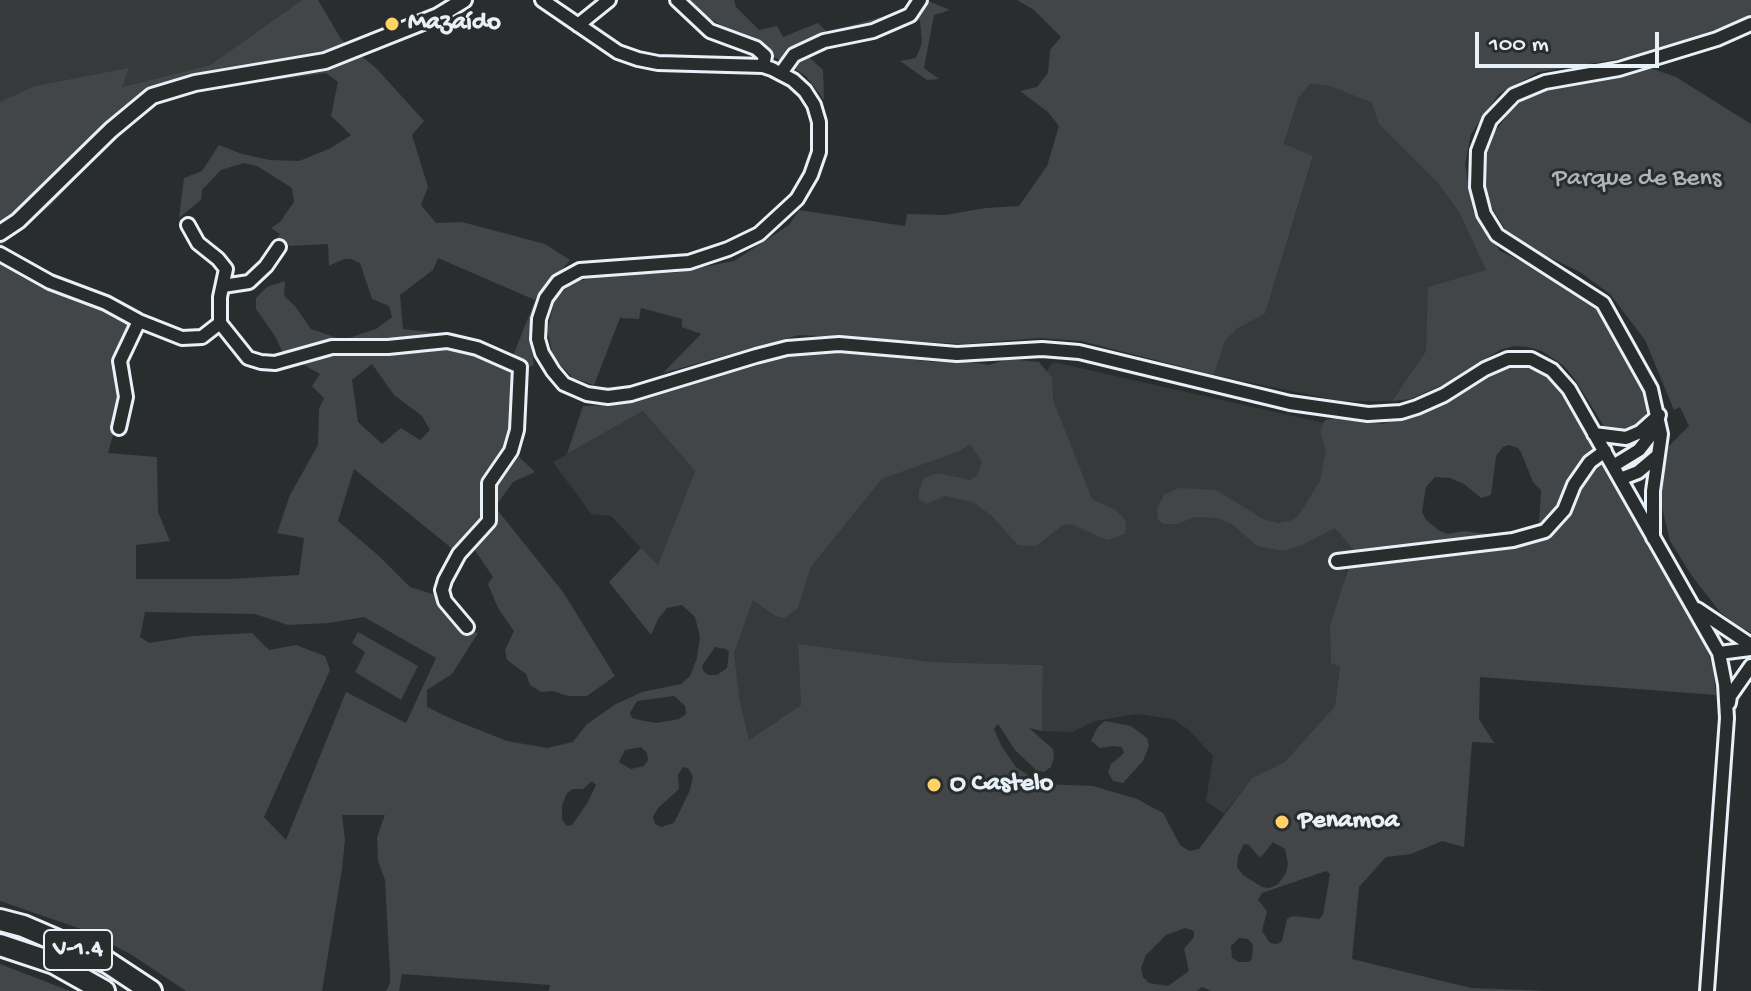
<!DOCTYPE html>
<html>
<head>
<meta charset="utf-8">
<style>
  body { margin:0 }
  #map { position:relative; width:1751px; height:991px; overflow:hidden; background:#2a2d2e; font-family:"Gochi Hand",sans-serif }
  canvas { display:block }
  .scale { position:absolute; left:1475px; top:32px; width:184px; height:36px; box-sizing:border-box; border:4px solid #e8f1f8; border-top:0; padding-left:10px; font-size:24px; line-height:28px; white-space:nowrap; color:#e8f1f8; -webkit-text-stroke:6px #2a2d2e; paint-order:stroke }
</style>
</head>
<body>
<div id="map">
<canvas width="1751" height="991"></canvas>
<div class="scale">100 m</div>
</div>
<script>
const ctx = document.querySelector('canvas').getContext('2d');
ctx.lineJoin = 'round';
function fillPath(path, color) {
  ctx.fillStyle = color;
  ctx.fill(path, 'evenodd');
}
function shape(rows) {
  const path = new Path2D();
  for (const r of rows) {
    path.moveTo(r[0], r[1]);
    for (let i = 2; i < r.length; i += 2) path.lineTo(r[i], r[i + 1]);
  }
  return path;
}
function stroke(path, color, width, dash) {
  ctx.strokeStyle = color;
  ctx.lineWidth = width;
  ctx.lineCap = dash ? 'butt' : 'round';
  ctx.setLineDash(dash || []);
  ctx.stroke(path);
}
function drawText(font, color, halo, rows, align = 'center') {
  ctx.font = font + ' "Gochi Hand",sans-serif';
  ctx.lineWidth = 6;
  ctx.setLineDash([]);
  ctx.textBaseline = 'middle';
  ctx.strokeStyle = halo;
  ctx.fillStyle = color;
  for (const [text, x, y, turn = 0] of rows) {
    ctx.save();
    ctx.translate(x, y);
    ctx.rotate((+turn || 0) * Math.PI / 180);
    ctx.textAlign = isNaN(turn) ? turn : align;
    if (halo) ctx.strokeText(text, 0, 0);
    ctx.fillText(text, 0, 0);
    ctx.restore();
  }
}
fillPath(shape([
  [0,0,302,0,210,65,0,117],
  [1310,84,1330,86,1372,103,1378,123,1438,183,1459,212,1487,271,1429,287,1426,351,1392,401,1340,401,1214,375,1225,341,1238,328,1265,314,1313,157,1284,145,1298,99],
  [1053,362,1337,426,1354,550,1346,571,1331,663,1340,667,1335,706,1285,763,1252,778,1224,814,1206,801,1213,756,1189,730,1173,719,1137,714,1095,721,1072,732,1042,731,1043,665,931,662,798,645,801,705,749,740,740,701,734,653,753,599,775,616,798,608,811,567,882,479,961,450,1021,407],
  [643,411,695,471,658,566,611,516,591,514,553,462]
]), '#363a3b');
fillPath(shape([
  [302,0,318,0,341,39,377,69,424,121,412,135,428,187,421,205,436,223,462,222,545,244,570,260,535,300,529,336,534,365,524,369,523,433,516,454,535,472,513,482,495,507,563,592,615,676,587,696,568,696,553,691,541,692,530,685,526,674,507,660,505,650,514,631,498,608,488,584,493,577,468,540,455,551,354,469,338,521,379,556,410,587,439,596,465,630,478,633,452,674,427,690,427,707,454,720,507,741,547,748,573,742,586,725,614,705,642,692,681,684,690,676,697,658,700,637,695,617,682,605,667,608,658,619,651,635,609,582,641,548,658,565,695,471,643,411,567,454,583,406,612,405,638,399,794,355,835,350,932,362,964,361,989,365,1008,359,1039,362,1052,378,1053,400,1092,499,1116,510,1126,521,1125,534,1107,540,1071,524,1063,525,1036,546,1018,545,992,516,973,502,944,496,927,504,919,500,919,491,924,478,938,473,970,480,977,476,982,462,970,444,960,451,882,479,811,567,798,608,785,618,775,616,753,600,734,653,740,701,749,740,801,705,798,644,931,662,1043,665,1042,731,1029,728,1053,749,1054,757,1051,767,1044,772,1037,771,1015,750,998,724,994,729,1002,747,1016,767,1041,784,1093,786,1137,799,1163,813,1180,845,1189,851,1199,849,1252,778,1285,762,1335,706,1340,667,1331,663,1330,626,1354,550,1335,528,1302,545,1284,551,1257,546,1232,524,1217,518,1195,517,1177,524,1163,524,1158,520,1157,508,1164,495,1179,488,1216,490,1263,519,1278,523,1290,521,1299,515,1320,481,1326,450,1320,431,1325,420,1337,418,1382,424,1433,409,1497,371,1521,366,1544,373,1555,382,1570,405,1682,599,1706,644,1713,670,1716,695,1480,677,1479,719,1494,743,1472,742,1464,847,1442,841,1411,854,1386,857,1359,887,1352,959,1471,988,1549,991,1211,991,1202,987,1197,991,549,991,550,985,402,974,399,991,386,991,390,983,390,973,385,880,378,861,377,837,385,815,342,815,345,840,342,869,322,991,186,991,132,955,84,930,0,901,0,262,47,286,107,311,132,325,121,386,119,413,108,453,157,457,158,512,170,541,136,545,136,579,230,579,299,575,304,538,277,533,290,495,318,445,319,409,324,398,312,386,320,374,283,353,275,336,256,309,256,298,267,287,285,281,284,296,295,306,311,329,343,340,376,329,392,317,389,306,372,299,360,263,351,259,344,259,329,266,328,244,290,246,277,238,280,234,271,228,280,222,294,202,292,188,257,166,244,163,221,170,202,190,201,200,179,218,184,178,202,171,219,145,242,154,270,160,299,161,331,148,351,135,331,116,338,82,326,73,195,91,152,106,121,130,51,205,0,246,0,102,35,86,129,68,122,87,210,65],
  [438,258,535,300,513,356,464,336,403,329,400,295,433,270],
  [372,364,394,395,422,416,430,430,420,440,401,428,382,444,358,422,352,380],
  [1509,445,1518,448,1521,452,1533,482,1541,490,1539,523,1527,532,1505,536,1464,531,1448,534,1440,531,1426,520,1422,512,1426,487,1435,477,1450,478,1464,484,1481,498,1491,495,1496,456,1503,447],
  [145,612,255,614,288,625,329,623,364,617,436,658,406,723,346,692,286,840,264,817,330,670,325,656,296,645,269,650,252,633,193,636,149,643,140,637],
  [715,647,726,649,729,652,727,668,717,675,709,675,704,672,702,666],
  [674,696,685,706,686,714,679,719,657,723,644,721,632,718,630,713,637,701],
  [641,747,647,753,648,760,644,766,631,769,619,762,625,750],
  [683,767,688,768,693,777,690,790,674,823,661,827,655,824,653,817,658,808,679,789,678,775],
  [592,781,596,785,588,802,572,825,567,826,562,819,562,805,567,793,573,789,583,789],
  [1273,842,1285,849,1288,864,1286,873,1278,884,1270,888,1262,887,1243,875,1237,867,1238,856,1244,844,1249,845,1259,857,1262,856],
  [1326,871,1330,874,1323,915,1319,919,1293,916,1287,919,1282,941,1277,944,1270,943,1262,931,1267,911,1258,900,1262,893],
  [1185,928,1194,931,1194,937,1184,949,1189,971,1168,986,1149,983,1143,977,1141,968,1146,955,1166,935],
  [1239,938,1248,939,1253,945,1252,958,1249,962,1239,962,1232,958,1231,946],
  [690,0,734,0,736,7,759,30,777,26,783,37,818,23,827,32,907,10,908,0,926,0,950,10,934,15,924,68,939,79,927,80,900,61,916,58,922,43,920,20,832,43,811,51,810,58,823,70,824,100,806,76,706,16],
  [1017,0,1751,0,1751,14,1735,25,1650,54,1539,72,1499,94,1471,134,1465,164,1473,211,1500,251,1569,285,1599,308,1614,332,1641,384,1648,408,1643,424,1625,431,1607,431,1574,378,1564,366,1542,351,1528,347,1514,346,1500,350,1447,383,1410,399,1392,401,1426,351,1428,287,1486,270,1459,212,1438,183,1378,123,1372,103,1330,86,1310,84,1298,99,1284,144,1313,156,1265,314,1238,328,1225,341,1214,375,1081,341,1040,338,964,344,799,335,663,373,701,334,682,327,682,319,641,308,639,319,620,318,594,385,573,378,554,358,547,331,555,299,573,282,611,274,673,273,734,261,789,225,799,210,905,226,907,214,945,215,986,208,1019,206,1047,166,1059,126,1048,112,1020,91,1037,87,1048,73,1050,50,1061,37,1034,10],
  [1650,68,1676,77,1751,124,1751,632,1739,627,1720,612,1692,576,1670,541,1660,499,1663,478,1669,446,1689,426,1680,407,1674,410,1645,340,1610,294,1580,272,1528,247,1508,234,1486,198,1484,176,1485,154,1494,133,1509,113,1523,100,1559,85],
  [358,632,418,666,401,700,355,672,365,652,352,643],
  [1105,721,1131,726,1147,738,1149,746,1143,761,1123,783,1113,781,1108,772,1111,764,1124,753,1122,747,1113,746,1100,748,1091,741,1097,728],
  [0,964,70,991,0,991]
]), '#424648');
const minor = shape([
  [542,0,618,52,638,59,658,63,763,66,772,69,793,80,805,91,814,105,819,122,819,152,811,175,797,199,759,234,728,249,689,262,580,270,558,282,546,298,539,319,538,339,542,353,553,371,564,384,587,394,608,397,631,394,756,356,787,348,839,344,957,354,1042,349,1079,352,1290,403,1368,414,1401,412,1417,407,1444,395,1485,369,1508,359,1531,359,1552,370,1569,389,1719,653,1725,684,1727,718,1707,991],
  [677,0,710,31,756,48,765,56,763,66],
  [578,25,609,0],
  [781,73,794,55,824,41,873,31,910,15,920,0],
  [188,225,198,243,218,259,226,269,220,297,220,323],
  [0,254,50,282,106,303,139,321,182,338,202,337,220,323,248,358,261,362,275,363,332,347,388,347,447,341,477,348,520,367,517,430,511,451,489,483,489,521,459,554,445,580,442,590,445,601,467,627],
  [223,286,249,282,266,266,279,247],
  [119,428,126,397,120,361,139,321],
  [1594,434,1626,438,1640,432,1659,415],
  [1613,466,1639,450,1650,436,1658,418],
  [1620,479,1638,472,1657,456],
  [1653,538,1653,491,1661,434,1651,389,1603,303,1497,235,1484,214,1477,187,1478,151,1490,120,1514,95,1545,82,1619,69,1717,39,1751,24],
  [1337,561,1513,540,1545,531,1564,510,1574,485,1590,462,1605,451],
  [1697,609,1751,645],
  [1719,653,1751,649],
  [1729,703,1730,696,1751,666]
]);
const tertiary = shape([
  [0,233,18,221,111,130,152,96,195,83,325,61,438,16,464,0]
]);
const trunk = shape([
  [0,920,23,926,107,962,151,991],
  [0,945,54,963,104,991]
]);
stroke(minor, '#e8f1f8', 18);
stroke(tertiary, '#e8f1f8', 20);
stroke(trunk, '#e8f1f8', 26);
stroke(minor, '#2a2d2e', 12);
stroke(tertiary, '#2a2d2e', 14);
stroke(trunk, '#2a2d2e', 20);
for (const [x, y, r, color] of [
  [392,24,8,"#ffd166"],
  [934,785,8,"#ffd166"],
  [1282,822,8,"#ffd166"]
]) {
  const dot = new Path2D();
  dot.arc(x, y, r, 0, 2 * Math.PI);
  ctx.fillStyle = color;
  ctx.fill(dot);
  stroke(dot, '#2a2d2e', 3);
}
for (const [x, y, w] of [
  [78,950,68]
]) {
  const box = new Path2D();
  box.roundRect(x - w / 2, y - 20, w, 40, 6);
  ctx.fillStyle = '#2a2d2e';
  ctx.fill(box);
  stroke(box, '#e8f1f8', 2);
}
drawText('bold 24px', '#e8f1f8', null, [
  ["V-1.4",78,950]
]);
drawText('bold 26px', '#e8f1f8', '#2a2d2e', [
  ["Mazaído",408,24],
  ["O Castelo",950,785],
  ["Penamoa",1298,822]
], 'left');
drawText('26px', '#aeb5ba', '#2a2d2e', [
  ["Parque de Bens",1637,180]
]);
</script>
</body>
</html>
